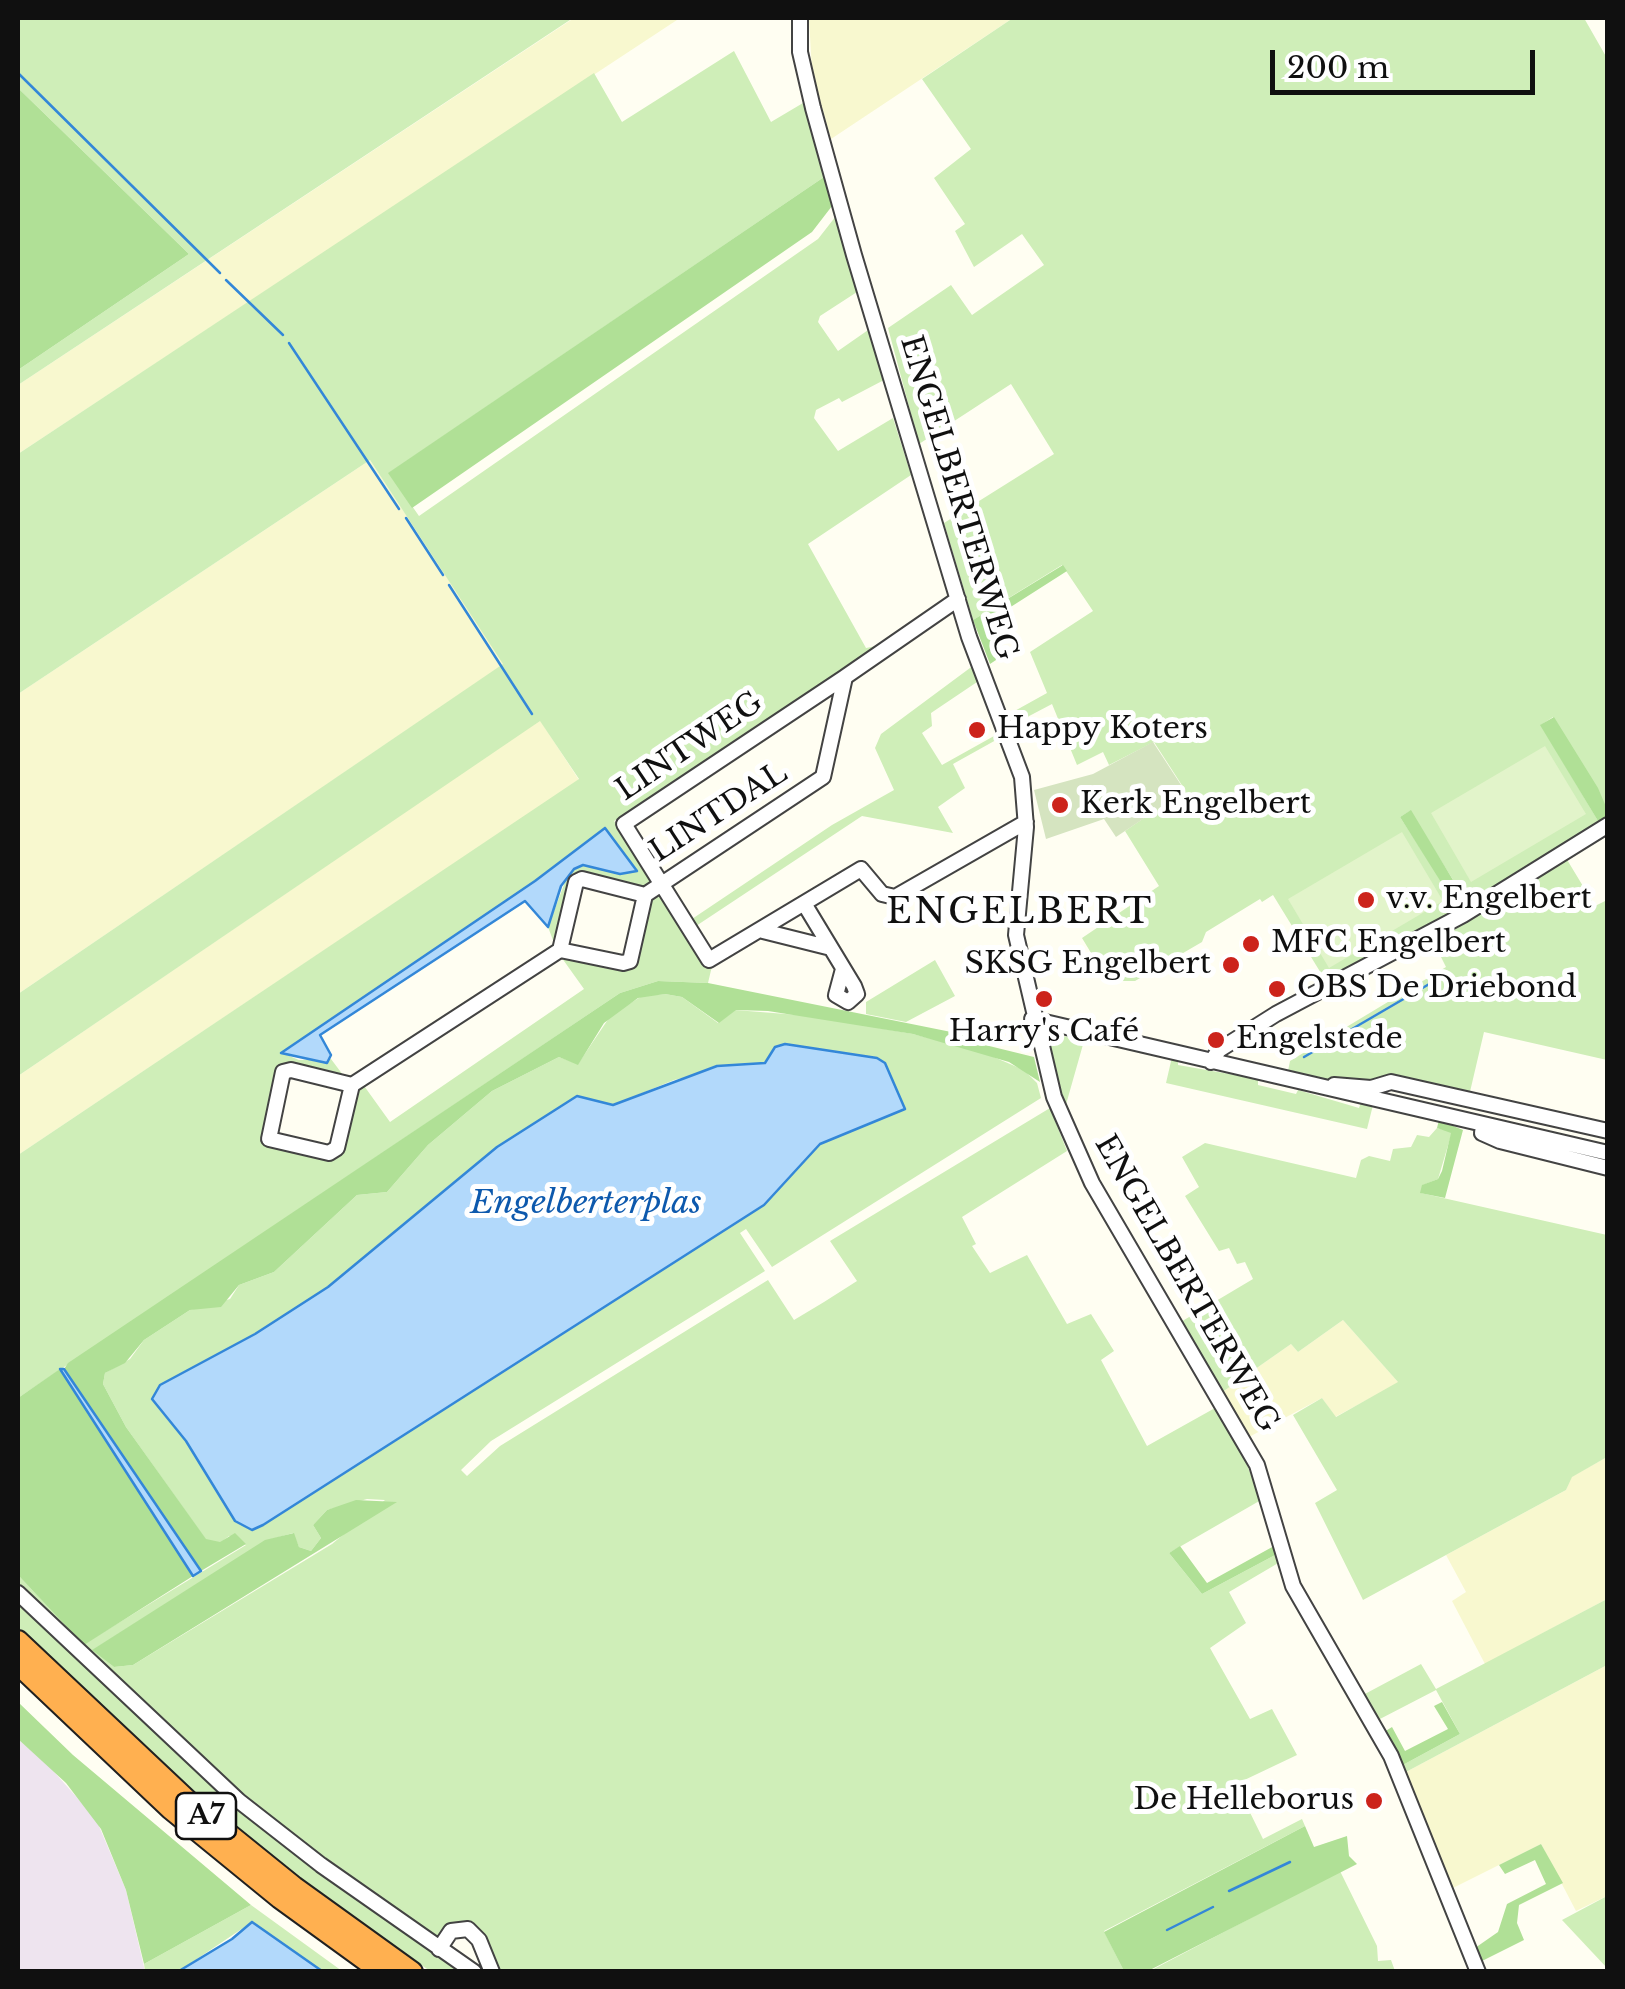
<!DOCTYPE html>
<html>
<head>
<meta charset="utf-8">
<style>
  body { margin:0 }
  #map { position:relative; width:1625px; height:1989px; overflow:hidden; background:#fffef2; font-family:"Libre Baskerville",serif }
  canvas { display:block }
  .frame { position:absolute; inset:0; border:20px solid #101010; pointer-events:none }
  .scale { position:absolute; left:1270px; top:50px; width:265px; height:45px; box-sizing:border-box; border:5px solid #101010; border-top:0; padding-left:12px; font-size:30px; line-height:35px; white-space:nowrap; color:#101010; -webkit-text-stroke:8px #fff; paint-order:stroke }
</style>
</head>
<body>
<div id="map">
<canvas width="1625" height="1989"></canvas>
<div class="frame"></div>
<div class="scale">200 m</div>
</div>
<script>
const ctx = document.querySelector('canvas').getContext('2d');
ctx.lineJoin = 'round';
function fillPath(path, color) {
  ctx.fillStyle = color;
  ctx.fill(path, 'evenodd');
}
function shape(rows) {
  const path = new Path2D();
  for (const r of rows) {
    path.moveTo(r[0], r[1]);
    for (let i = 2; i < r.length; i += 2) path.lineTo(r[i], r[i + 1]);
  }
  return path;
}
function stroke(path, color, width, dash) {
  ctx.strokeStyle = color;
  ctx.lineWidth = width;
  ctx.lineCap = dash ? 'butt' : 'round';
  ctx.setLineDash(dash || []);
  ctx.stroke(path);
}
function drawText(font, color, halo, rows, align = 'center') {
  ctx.font = font + ' "Libre Baskerville",serif';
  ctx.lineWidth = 10;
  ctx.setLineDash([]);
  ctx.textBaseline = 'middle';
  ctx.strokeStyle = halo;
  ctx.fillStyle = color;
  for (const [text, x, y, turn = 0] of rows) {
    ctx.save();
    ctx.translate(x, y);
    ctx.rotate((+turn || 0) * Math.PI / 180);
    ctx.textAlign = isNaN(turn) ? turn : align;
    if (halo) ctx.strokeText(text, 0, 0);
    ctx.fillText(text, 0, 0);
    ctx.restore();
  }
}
fillPath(shape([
  [18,1739,48,1765,96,1819,126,1890,145,1971,18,1971]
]), '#eee4ef');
fillPath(shape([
  [574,18,680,18,18,454,18,385],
  [809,18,1013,18,831,139,812,72],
  [370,460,504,664,18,994,18,694],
  [540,720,579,780,18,1155,18,1076],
  [1343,1320,1399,1383,1335,1417,1322,1398,1249,1437,1221,1393,1291,1344,1298,1352],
  [1607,1457,1607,1599,1485,1664,1452,1601,1466,1592,1446,1555,1566,1490,1571,1477],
  [1607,1665,1607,1896,1576,1911,1541,1844,1451,1889,1404,1773]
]), '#f8f8cf');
fillPath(shape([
  [18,18,573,18,18,385,18,370,189,254,18,88],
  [1013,18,1584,18,1608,60,1607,809,1553,717,1541,725,1601,826,1470,907,1327,983,1273,895,1262,902,1260,899,1206,932,1202,942,1135,981,1108,981,1082,938,1159,886,1125,831,1185,790,1154,742,1109,765,1103,752,1077,765,1052,704,1014,724,1011,713,1047,693,1030,652,1093,611,1062,565,973,620,944,523,1054,454,1011,384,919,444,888,328,951,285,972,315,1044,265,1022,234,974,267,955,231,965,224,934,178,971,149,922,79],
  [1410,811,1465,899,1457,905,1400,817],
  [734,51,771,122,803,103,824,177,389,473,419,516,818,239,836,216,857,292,820,316,818,322,838,351,871,328,884,380,842,402,839,398,816,410,814,418,838,451,893,418,911,475,808,544,866,648,881,645,614,821,652,879,648,889,586,877,556,948,548,927,568,874,583,865,620,874,636,871,605,828,535,881,282,1053,299,1060,331,1059,346,1079,293,1066,264,1141,343,1149,357,1086,362,1083,390,1122,584,989,559,954,625,968,649,903,657,894,662,893,712,966,708,983,658,981,620,993,18,1398,18,1155,579,779,540,721,18,1076,18,994,503,664,370,460,18,694,18,454,594,73,622,122],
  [974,665,980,680,931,713,932,726,922,733,942,765,1003,731,1005,735,953,764,965,788,938,807,953,833,862,816,693,928,689,921,832,825,894,790,875,748,881,734],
  [1566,858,1595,906,1607,900,1607,1060,1484,1032,1469,1096,1321,1084,1287,1076,1290,1061,1446,967,1431,937,1439,938],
  [935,960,955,996,906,1022,866,1014,866,1002],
  [665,994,682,997,718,1023,735,1010,811,1016,913,1034,982,1052,1024,1070,1037,1083,1041,1098,772,1267,746,1229,740,1233,765,1271,491,1441,461,1470,467,1476,500,1446,768,1280,794,1320,824,1302,857,1281,830,1241,1050,1108,1067,1151,962,1217,976,1244,972,1246,990,1273,1027,1255,1067,1324,1091,1314,1114,1351,1101,1360,1147,1446,1215,1408,1239,1445,1261,1500,1169,1553,1202,1594,1277,1554,1280,1562,1229,1592,1246,1623,1210,1648,1250,1719,1272,1709,1297,1755,1236,1784,1263,1839,1302,1819,1305,1826,1104,1931,1124,1971,497,1971,474,1928,435,1940,325,1861,216,1774,18,1586,18,1575,84,1644,246,1545,229,1536,220,1543,206,1540,126,1427,103,1384,105,1373,130,1359,144,1340,190,1310,230,1299,239,1285,274,1272,357,1195,387,1192,428,1145,492,1091,559,1057,578,1064,611,1015,642,996],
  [785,1044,877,1058,885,1063,904,1109,820,1144,764,1205,512,1365,235,1521,186,1441,163,1414,233,1347,328,1287,497,1147,577,1096,613,1105,674,1080,741,1064,765,1063,775,1047],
  [367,1499,385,1500,332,1544,133,1665,114,1667,93,1650,265,1541,293,1533,299,1547,311,1551,321,1538,313,1525,327,1510],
  [1056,1034,1084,1041,1065,1108,1046,1048,1049,1038],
  [1172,1057,1178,1059,1178,1065,1258,1079,1258,1085,1296,1094,1298,1090,1359,1108,1361,1102,1373,1105,1367,1129,1166,1083],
  [1437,1128,1452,1132,1438,1179,1423,1185,1421,1193,1607,1235,1607,1457,1572,1477,1566,1490,1363,1600,1315,1503,1337,1490,1293,1415,1322,1398,1336,1417,1398,1382,1343,1320,1298,1352,1291,1344,1221,1393,1179,1323,1253,1279,1245,1262,1237,1264,1229,1248,1219,1251,1185,1196,1199,1187,1182,1157,1205,1143,1356,1178,1361,1160,1369,1156,1390,1161,1393,1149,1411,1147,1417,1135,1429,1137],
  [1607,1599,1607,1665,1404,1773,1401,1766,1460,1734,1436,1690,1378,1720,1363,1695,1421,1664,1436,1689],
  [18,1600,225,1794,466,1971,430,1971,329,1901,215,1811,18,1627],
  [1340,1871,1377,1946,1378,1961,1391,1960,1395,1971,1148,1972],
  [1607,1896,1607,1968,1562,1920],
  [251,1905,342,1971,322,1971,252,1922,179,1971,145,1971,144,1964]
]), '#cfeeb8');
fillPath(shape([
  [18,88,189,254,18,370],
  [824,177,832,206,812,232,412,508,388,473],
  [1063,565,1067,571,984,624,999,658,990,664,973,620],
  [1554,717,1598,788,1607,809,1607,822,1601,826,1540,725],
  [1411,810,1465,900,1456,906,1400,817],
  [658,981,708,983,981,1038,981,1044,1034,1057,1040,1082,1009,1062,913,1034,768,1011,736,1010,719,1023,682,997,665,994,638,998,604,1023,578,1065,559,1057,492,1091,428,1145,387,1192,357,1195,274,1272,239,1285,221,1307,190,1310,144,1340,125,1363,105,1373,103,1384,126,1427,206,1539,220,1542,235,1533,246,1544,201,1571,64,1369,68,1363,620,993],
  [1439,1120,1463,1130,1445,1198,1420,1193,1422,1185,1438,1179,1442,1171,1451,1133,1437,1128],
  [60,1369,193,1576,84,1645,18,1575,18,1398],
  [356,1500,397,1502,133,1665,114,1667,92,1650,265,1540,294,1533,299,1547,311,1551,321,1538,313,1525,327,1510],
  [1180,1546,1207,1583,1274,1546,1277,1554,1202,1594,1169,1553],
  [18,1702,73,1755,251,1905,144,1964,126,1890,101,1829,66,1783,18,1739],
  [1442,1702,1460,1734,1401,1766,1384,1732,1392,1727,1405,1751,1448,1729,1434,1706],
  [1305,1826,1314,1847,1347,1836,1349,1856,1357,1864,1148,1971,1124,1971,1104,1932],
  [1541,1844,1563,1883,1519,1905,1517,1923,1524,1940,1480,1962,1475,1948,1498,1932,1507,1904,1546,1884,1535,1860,1505,1874,1499,1865]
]), '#b0e096');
fillPath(shape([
  [1153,742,1185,791,1116,837,1104,819,1046,839,1034,790,1093,774]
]), '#d5e4c0');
fillPath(shape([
  [1545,746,1586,814,1471,882,1431,813],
  [1402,832,1443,901,1329,968,1288,899]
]), '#e2f4ca');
const water = shape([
  [605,828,637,871,620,874,583,865,574,869,561,886,548,927,525,901,320,1035,331,1055,327,1063,281,1053,535,881,605,828],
  [785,1044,877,1058,885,1063,905,1109,820,1144,764,1205,263,1525,252,1530,235,1521,186,1441,152,1399,160,1385,255,1334,328,1287,497,1147,577,1096,613,1105,717,1066,765,1063,775,1047,785,1044],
  [60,1369,64,1369,201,1571,193,1576,60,1369],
  [252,1922,322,1971,179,1971,232,1939,252,1922]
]);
fillPath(water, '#b2d9fb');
stroke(water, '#3387d8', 2.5);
stroke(shape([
  [18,73,220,273],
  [226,280,283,335],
  [289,343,399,509],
  [406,518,443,575],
  [449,585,532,714],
  [1304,1057,1443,976],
  [1229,1891,1290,1862],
  [1167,1930,1213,1907]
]), '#3387d8', 2.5);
const minor = shape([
  [800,18,800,52,813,108,854,255,969,637,1022,777,1026,827,1016,935,1054,1097,1092,1183,1257,1465,1293,1586,1391,1756,1478,1972],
  [845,677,624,824,709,960,861,869,882,894,895,897,1026,822],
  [805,905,854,986,857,994,848,1002,836,995,843,969],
  [763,931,831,948],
  [560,950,576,882,582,879,645,895],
  [1032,1019,1608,1153],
  [1211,1062,1219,1050,1276,1014,1463,915,1608,825],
  [352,1085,291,1070,283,1072,269,1139,329,1153,337,1148,352,1085,560,950,623,963,630,961,645,895,823,777,845,677,958,599],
  [1334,1085,1371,1088,1391,1082,1608,1131],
  [1483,1126,1482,1133,1500,1141,1608,1168],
  [18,1593,239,1801,321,1865,474,1972],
  [439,1949,451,1931,468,1929,479,1940,492,1972]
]);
const highway = shape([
  [18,1641,190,1803,294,1887,412,1972],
  [18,1664,171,1809,280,1898,382,1972]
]);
stroke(minor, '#434343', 18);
stroke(highway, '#212121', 24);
stroke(minor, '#fff', 14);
stroke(highway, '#ffb050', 20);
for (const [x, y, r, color] of [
  [977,730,10,"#cc231b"],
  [1060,805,10,"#cc231b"],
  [1366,900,10,"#cc231b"],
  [1251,944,10,"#cc231b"],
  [1231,965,10,"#cc231b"],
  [1277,989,10,"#cc231b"],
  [1044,999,10,"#cc231b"],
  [1216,1040,10,"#cc231b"],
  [1374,1801,10,"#cc231b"]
]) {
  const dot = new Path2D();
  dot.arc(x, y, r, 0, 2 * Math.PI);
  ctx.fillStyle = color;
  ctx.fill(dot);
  stroke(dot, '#fff', 4);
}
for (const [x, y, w] of [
  [206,1816,60]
]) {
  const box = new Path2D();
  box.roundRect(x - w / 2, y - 23, w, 46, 8);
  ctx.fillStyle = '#fff';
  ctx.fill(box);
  stroke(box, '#101010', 2.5);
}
drawText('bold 28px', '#101010', null, [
  ["A7",206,1816]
]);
drawText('30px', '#101010', '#fff', [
  ["ENGELBERTERWEG",958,498,73],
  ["LINTWEG",690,747,-34],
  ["LINTDAL",719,813,-33],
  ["ENGELBERTERWEG",1186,1284,60]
]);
drawText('30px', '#101010', '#fff', [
  ["Happy Koters",997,730],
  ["Kerk Engelbert",1080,805],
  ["v.v. Engelbert",1386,900],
  ["MFC Engelbert",1271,944],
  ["SKSG Engelbert",1211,965,"right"],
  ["OBS De Driebond",1297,989],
  ["Harry's Café",1044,1033,"center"],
  ["Engelstede",1236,1040],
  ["De Helleborus",1354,1801,"right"]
], 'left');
drawText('italic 32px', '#0d59ad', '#fff', [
  ["Engelberterplas",586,1204]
]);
ctx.letterSpacing = '2.5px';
drawText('35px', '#101010', '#fff', [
  ["ENGELBERT",1020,913]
]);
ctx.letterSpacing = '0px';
</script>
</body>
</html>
